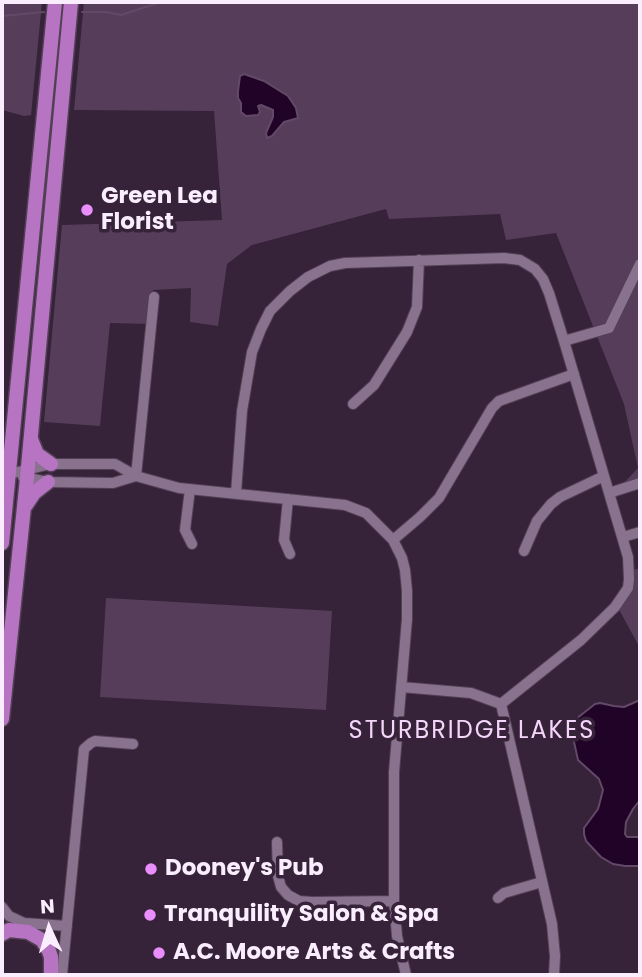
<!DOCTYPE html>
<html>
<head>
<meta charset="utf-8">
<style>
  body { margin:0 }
  #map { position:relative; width:642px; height:977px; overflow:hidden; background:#362239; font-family:Poppins,sans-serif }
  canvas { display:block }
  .frame { position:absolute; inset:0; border:4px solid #faedfd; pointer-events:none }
  .north { position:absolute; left:14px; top:893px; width:70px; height:70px; -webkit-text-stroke:5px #362239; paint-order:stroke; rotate:356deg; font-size:19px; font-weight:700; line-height:28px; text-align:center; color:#faedfd }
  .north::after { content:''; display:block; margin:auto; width:24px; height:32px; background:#faedfd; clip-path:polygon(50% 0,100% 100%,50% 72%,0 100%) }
</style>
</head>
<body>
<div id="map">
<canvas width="642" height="977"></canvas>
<div class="frame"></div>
<div class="north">N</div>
</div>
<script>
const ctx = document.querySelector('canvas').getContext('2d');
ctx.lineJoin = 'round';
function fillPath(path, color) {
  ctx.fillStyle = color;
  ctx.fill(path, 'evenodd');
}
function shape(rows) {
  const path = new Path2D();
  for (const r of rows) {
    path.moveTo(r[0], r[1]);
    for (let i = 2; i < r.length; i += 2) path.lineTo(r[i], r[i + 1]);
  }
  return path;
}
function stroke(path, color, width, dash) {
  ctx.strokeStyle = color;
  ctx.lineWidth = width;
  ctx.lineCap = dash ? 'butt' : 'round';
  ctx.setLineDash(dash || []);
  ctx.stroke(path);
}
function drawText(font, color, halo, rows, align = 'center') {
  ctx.font = font + ' Poppins,sans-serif';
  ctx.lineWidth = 7;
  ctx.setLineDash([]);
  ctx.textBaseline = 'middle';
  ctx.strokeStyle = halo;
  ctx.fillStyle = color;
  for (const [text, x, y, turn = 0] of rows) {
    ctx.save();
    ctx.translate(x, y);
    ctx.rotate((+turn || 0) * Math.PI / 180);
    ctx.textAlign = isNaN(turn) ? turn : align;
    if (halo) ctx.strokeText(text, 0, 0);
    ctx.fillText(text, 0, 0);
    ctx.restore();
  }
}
fillPath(shape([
  [2,2,42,2,31,115,24,116,2,110],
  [84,2,640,2,640,480,622,485,638,468,624,404,556,233,506,240,500,214,389,219,386,209,252,245,227,264,218,326,190,322,191,288,153,290,150,324,110,323,100,426,44,422,62,225,222,220,214,111,74,110],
  [640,568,640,648,616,604,629,571],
  [106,598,332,611,326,710,100,697]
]), '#563e5b');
const water = shape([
  [244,74,264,81,288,96,296,108,298,118,284,122,272,136,267,138,266,133,273,117,273,110,261,105,258,106,260,112,258,115,246,116,241,112,241,103,238,98,238,91,240,76,244,74],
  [640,700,640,800,633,809,626,822,625,834,627,837,640,837,640,866,625,866,613,864,601,857,586,841,584,834,584,828,598,809,603,790,599,779,578,760,572,733,576,719,595,704,600,703,614,706,624,707,640,700]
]);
fillPath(water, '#220328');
stroke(water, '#634968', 2);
stroke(shape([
  [82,12,106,12,121,15,161,2],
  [2,16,44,12]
]), '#634968', 2);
const minor = shape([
  [564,341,609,328,640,264],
  [353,404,374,385,407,332,417,307,419,260],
  [9,474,51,464,115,464,136,476,179,488,345,505,366,513,393,540,402,558,405,570,407,591,407,619,394,772,394,901,397,936,406,975],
  [136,476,154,297],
  [23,477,48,482,113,483,136,476],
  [190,489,185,530,192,544],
  [236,493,242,411,252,352,261,329,270,311,290,291,308,277,330,266,345,263,504,258,520,260,535,269,543,279,549,293,564,341,628,557,629,579,628,588,615,607,581,640,501,704],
  [609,493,640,483],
  [288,499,284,540,290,554],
  [623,537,640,532],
  [393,540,420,517,439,498,492,408,499,401,574,374],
  [524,551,537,521,551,504,560,497,604,476],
  [401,687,471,693,501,704,552,924,555,956,554,975],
  [277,842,278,876,281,887,288,895,299,901,312,902,394,901],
  [498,898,504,893,542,882],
  [2,907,9,916,24,923,67,926],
  [62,975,84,749,91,743,95,741,133,744]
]);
const highway = shape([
  [31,439,37,454,51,464],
  [26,505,34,493,48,482],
  [2,543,55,2],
  [2,719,27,478,71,2],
  [2,934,9,930,28,932,42,940,49,951,51,957,51,975]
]);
stroke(minor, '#524055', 12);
stroke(highway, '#524055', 17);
stroke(minor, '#89728d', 10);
stroke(highway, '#b674c3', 14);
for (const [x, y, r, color] of [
  [87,210,7,"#ea8dfd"],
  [151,869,7,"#ea8dfd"],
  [150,915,7,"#ea8dfd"],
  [159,953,7,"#ea8dfd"]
]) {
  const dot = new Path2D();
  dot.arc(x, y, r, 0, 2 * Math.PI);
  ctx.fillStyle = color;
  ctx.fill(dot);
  stroke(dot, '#362239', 2.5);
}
drawText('bold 23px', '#faedfd', '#362239', [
  ["Green Lea",101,197],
  ["Florist",101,223],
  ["Dooney's Pub",165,869],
  ["Tranquility Salon & Spa",164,915],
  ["A.C. Moore Arts & Crafts",173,953]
], 'left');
ctx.letterSpacing = '2px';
drawText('24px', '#f5d6fb', '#362239', [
  ["STURBRIDGE LAKES",472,732]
]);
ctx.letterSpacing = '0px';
</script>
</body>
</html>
